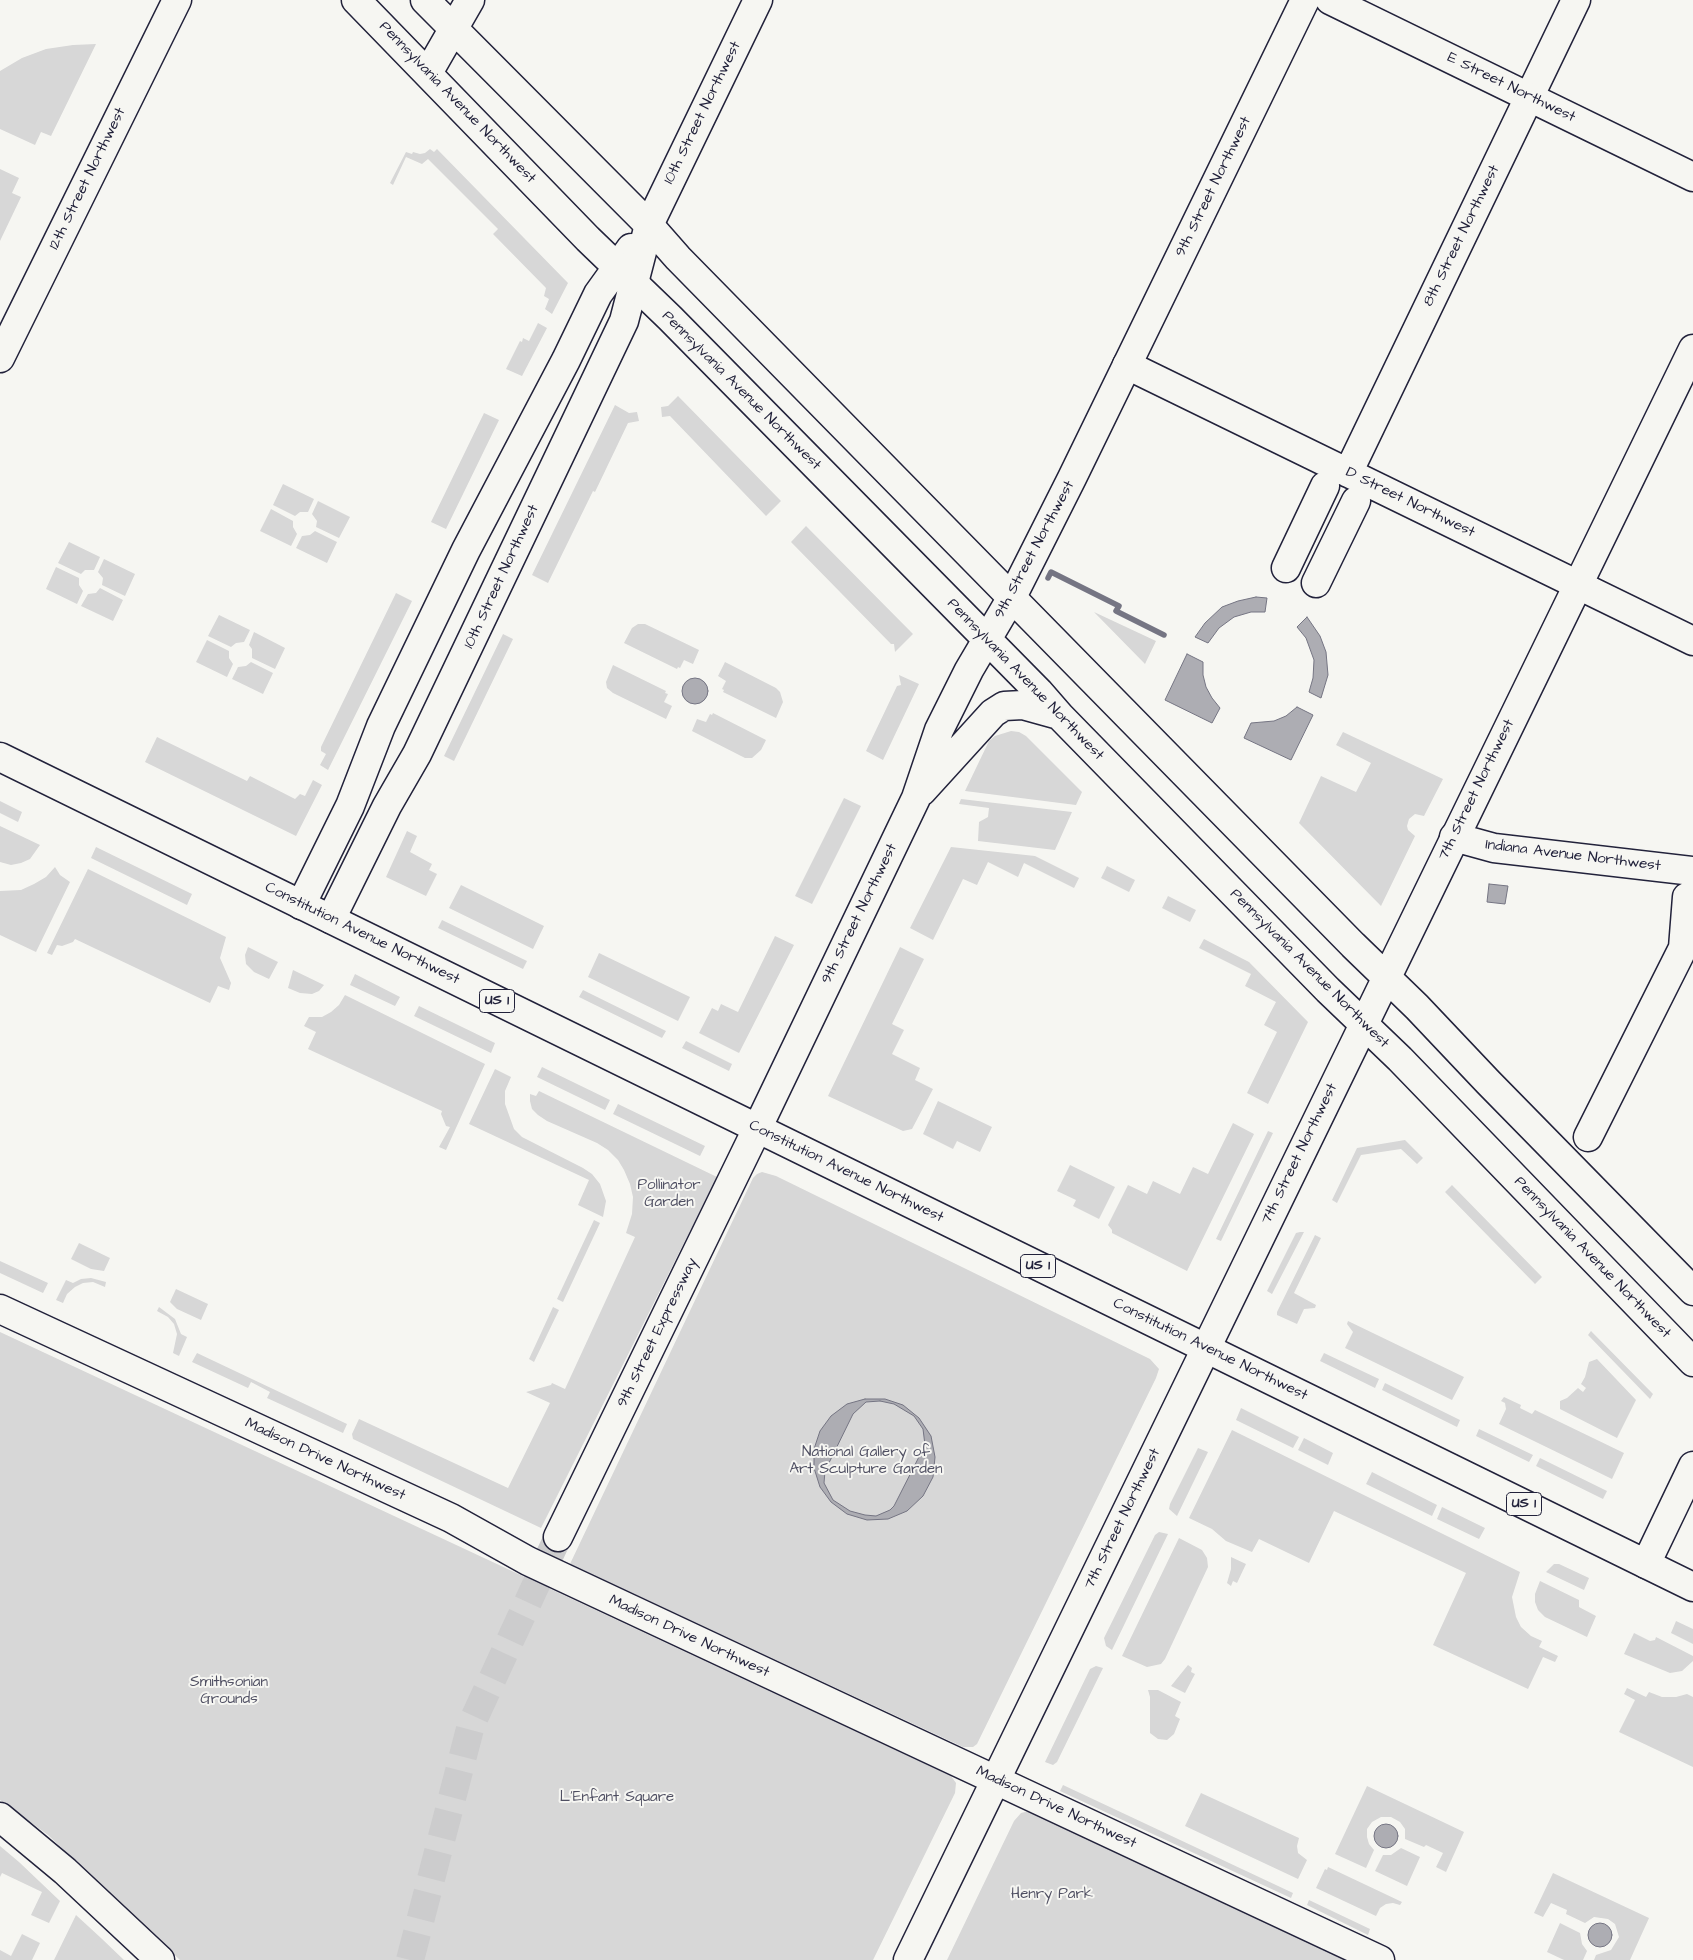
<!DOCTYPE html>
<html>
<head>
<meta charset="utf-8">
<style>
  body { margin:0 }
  canvas { display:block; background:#f6f6f2 }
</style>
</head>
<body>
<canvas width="1693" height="1960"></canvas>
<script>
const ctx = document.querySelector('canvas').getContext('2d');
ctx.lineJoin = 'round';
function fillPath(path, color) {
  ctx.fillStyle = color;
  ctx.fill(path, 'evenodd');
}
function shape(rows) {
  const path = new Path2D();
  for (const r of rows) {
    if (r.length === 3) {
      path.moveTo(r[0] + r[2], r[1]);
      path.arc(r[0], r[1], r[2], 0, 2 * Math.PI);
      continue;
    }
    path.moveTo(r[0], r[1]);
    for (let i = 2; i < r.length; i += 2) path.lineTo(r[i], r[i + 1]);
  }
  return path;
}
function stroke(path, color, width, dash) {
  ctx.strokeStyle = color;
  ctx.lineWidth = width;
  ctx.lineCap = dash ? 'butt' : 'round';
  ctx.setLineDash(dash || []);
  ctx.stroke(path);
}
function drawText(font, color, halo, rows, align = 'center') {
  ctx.font = font + ' "Architects Daughter",sans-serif';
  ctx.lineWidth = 4;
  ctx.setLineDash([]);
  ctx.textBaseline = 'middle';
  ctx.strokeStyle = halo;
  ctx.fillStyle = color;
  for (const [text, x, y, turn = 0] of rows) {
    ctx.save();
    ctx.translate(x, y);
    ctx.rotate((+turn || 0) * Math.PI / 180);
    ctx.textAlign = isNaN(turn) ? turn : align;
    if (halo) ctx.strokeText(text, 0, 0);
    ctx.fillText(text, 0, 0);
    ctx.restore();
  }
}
fillPath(shape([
  [96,44,51,136,41,132,35,145,0,129,0,71,22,58,46,49,73,45],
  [430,149,434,152,437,149,568,283,552,314,545,309,549,299,544,296,546,288,493,234,498,229,428,159,422,164,406,157,393,185,390,183,406,152,412,154,413,152,420,154,425,153],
  [0,169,19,178,12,193,21,197,0,241],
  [538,323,547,328,522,376,506,369,520,341,522,342,523,338,529,341],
  [678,396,781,501,766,516,670,416,662,417,661,407,668,406],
  [615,405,629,413,637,412,639,421,628,423,595,492,593,491,548,583,532,575],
  [484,413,499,420,446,529,431,522],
  [283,484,314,499,308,512,300,512,295,516,273,505],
  [318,501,350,517,339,538,316,527,317,521,312,514],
  [271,509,293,521,293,527,297,534,291,546,260,531],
  [806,526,913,634,895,652,894,644,891,644,791,542],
  [315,531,337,542,327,563,296,548,302,536,310,535],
  [69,542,100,557,94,570,85,570,81,574,58,563],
  [104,559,135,574,125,596,102,585,103,578,98,572],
  [56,567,79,578,79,585,83,591,77,604,46,589],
  [100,588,123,600,113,621,81,606,88,594,96,593],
  [396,593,412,601,328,770,320,765,326,754,321,751,321,747],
  [1094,612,1156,641,1145,664],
  [219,615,250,630,244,642,236,643,231,647,208,636],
  [638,624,645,624,699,650,693,664,684,660,680,668,678,667,677,669,624,643,632,628],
  [254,632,285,648,275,669,252,658,252,649,249,645],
  [503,634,513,639,454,761,444,756],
  [207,640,229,651,229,658,233,664,227,677,196,662],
  [251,662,273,673,263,694,232,679,238,667,246,666],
  [725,662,776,688,780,692,783,702,776,718,723,692,724,690,722,689,726,681,718,676],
  [613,665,666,691,665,693,668,694,664,702,672,706,666,719,613,693,607,688,606,682],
  [899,675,919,684,883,760,866,751,897,686,901,685],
  [713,713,766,740,761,750,752,758,745,758,692,731,697,719,706,722,710,714,712,715],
  [1011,731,1019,732,1026,736,1082,792,1076,805,965,791,989,741,995,736],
  [1343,732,1443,779,1424,816,1415,814,1409,819,1407,826,1408,830,1415,836,1381,906,1299,823,1321,776,1356,792,1371,763,1336,745],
  [157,737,247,781,250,776,295,799,300,794,305,796,313,780,322,785,296,836,145,762],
  [844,798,861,806,812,904,795,896],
  [961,799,1072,812,1055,850,978,841,979,822,988,817,989,808,959,804],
  [0,801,22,812,18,822,0,813],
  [0,826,40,845,30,859,21,863,11,865,0,862],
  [407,831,417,836,410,852,432,864,429,870,437,874,426,896,386,877],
  [96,847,192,894,187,905,91,858],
  [951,847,1035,856,1079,878,1074,888,1024,863,1018,877,988,862,977,885,963,879,933,940,910,928],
  [1107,866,1135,880,1129,892,1101,878],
  [55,867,60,875,70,882,36,952,0,935,0,891,21,890,34,884,46,877],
  [88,869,226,937,220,958,231,983,229,990,218,986,210,1003,75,939,73,942,62,946,57,945,52,955,47,953],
  [461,885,544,926,533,949,449,908],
  [1168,896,1196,910,1190,922,1162,908],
  [442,920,527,961,523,969,438,928],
  [775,936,794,945,739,1053,699,1033,712,1008,718,1011,721,1004,738,1012],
  [1204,939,1249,962,1308,1022,1268,1104,1247,1093,1277,1032,1264,1025,1276,1002,1245,986,1251,974,1199,948],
  [248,947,278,962,269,979,254,972,246,964,245,955],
  [900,947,924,959,892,1024,904,1030,892,1054,920,1068,915,1080,933,1089,912,1129,903,1131,828,1096],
  [599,953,690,997,678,1021,588,977],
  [293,970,324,985,319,991,312,994,300,993,288,988],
  [355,974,400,997,395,1006,350,985],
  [583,990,666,1031,662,1038,579,997],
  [345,995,485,1064,446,1150,439,1147,450,1127,446,1126,441,1114,442,1111,308,1049,316,1032,304,1026,309,1017,322,1017,331,1012,339,1005],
  [419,1006,495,1043,491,1053,414,1016],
  [686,1041,732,1064,729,1071,682,1048],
  [542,1067,610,1100,605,1110,537,1077],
  [495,1069,511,1077,505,1091,505,1104,514,1129,522,1137,583,1168,592,1174,600,1184,606,1201,603,1217,578,1205,589,1180,469,1124],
  [539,1091,717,1177,541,1528,353,1439,352,1434,359,1419,508,1488,550,1403,526,1392,551,1385,552,1383,565,1389,635,1237,626,1233,632,1214,633,1197,630,1184,624,1170,618,1160,608,1150,597,1143,547,1121,538,1115,532,1109,530,1101,530,1094,536,1096],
  [938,1101,992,1127,980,1152,957,1141,953,1149,923,1134],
  [618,1104,705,1146,700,1156,613,1114],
  [1233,1123,1254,1134,1187,1271,1112,1233,1112,1230,1108,1225,1128,1185,1147,1194,1153,1181,1180,1194,1193,1167,1208,1174],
  [1268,1131,1273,1133,1221,1241,1216,1239],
  [1405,1140,1423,1158,1417,1164,1401,1149,1361,1155,1337,1203,1332,1200,1357,1148],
  [1070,1165,1115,1187,1099,1219,1073,1206,1076,1200,1057,1191],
  [762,1172,776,1176,1150,1359,1159,1369,1156,1378,977,1744,973,1747,963,1747,570,1564,753,1178,757,1174],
  [1452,1185,1542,1277,1535,1284,1445,1192],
  [594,1220,600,1223,563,1302,557,1299],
  [1300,1232,1304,1232,1272,1294,1267,1291,1296,1233],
  [1315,1235,1321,1238,1294,1293,1316,1305,1315,1308,1304,1309,1297,1324,1277,1315,1277,1312],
  [79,1243,110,1258,104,1271,91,1269,71,1259],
  [0,1261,48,1283,43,1293,0,1273],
  [91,1278,106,1282,105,1287,93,1282,83,1283,75,1287,67,1294,63,1303,56,1300,66,1280,73,1283,81,1279],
  [176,1289,208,1304,201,1320,177,1309,170,1302],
  [159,1307,175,1319,181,1334,187,1337,179,1356,173,1353,177,1334,174,1324,168,1317,157,1311],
  [553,1307,559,1310,534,1362,529,1359],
  [1348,1321,1464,1377,1452,1400,1345,1348,1353,1332,1347,1324],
  [1591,1331,1653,1394,1650,1399,1588,1335],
  [0,1332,951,1776,956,1783,955,1793,873,1960,180,1960,48,1835,0,1800],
  [197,1353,347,1424,343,1433,267,1398,270,1392,251,1382,248,1388,192,1362],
  [1324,1353,1379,1379,1375,1388,1320,1361],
  [1597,1359,1636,1400,1617,1438,1560,1409,1560,1401,1567,1398,1578,1388,1583,1392,1586,1388,1581,1384,1585,1377,1589,1362],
  [1385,1383,1460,1420,1457,1427,1382,1390],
  [1504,1397,1521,1405,1520,1408,1532,1414,1535,1410,1624,1453,1612,1479,1499,1424,1506,1409,1505,1403,1501,1401],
  [1241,1408,1299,1437,1293,1448,1236,1420],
  [1479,1429,1533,1455,1529,1462,1476,1436],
  [1232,1430,1520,1572,1512,1597,1516,1617,1521,1627,1531,1636,1542,1641,1539,1647,1558,1656,1555,1662,1543,1657,1528,1689,1433,1645,1466,1573,1334,1511,1309,1563,1259,1539,1252,1552,1226,1541,1212,1529,1189,1518],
  [1304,1438,1333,1453,1328,1465,1298,1450],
  [1198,1448,1208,1452,1177,1516,1169,1509,1170,1504],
  [1540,1458,1607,1491,1603,1499,1536,1466],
  [1372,1472,1437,1505,1432,1516,1366,1484],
  [1442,1507,1485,1528,1479,1539,1437,1519],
  [1159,1532,1168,1534,1112,1650,1106,1646,1104,1638,1155,1535],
  [1179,1538,1202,1550,1207,1558,1208,1567,1165,1659,1161,1664,1147,1667,1122,1656],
  [1231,1557,1246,1564,1237,1583,1233,1581,1231,1586,1227,1583,1231,1569],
  [1554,1564,1559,1564,1589,1578,1584,1590,1546,1572],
  [1540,1581,1579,1600,1579,1607,1596,1616,1587,1637,1545,1617,1538,1610,1535,1602,1535,1594],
  [1676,1621,1693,1629,1693,1644,1671,1633],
  [1634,1633,1650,1641,1655,1640,1656,1637,1693,1656,1693,1661,1682,1671,1670,1673,1624,1654],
  [1188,1665,1192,1668,1191,1672,1195,1674,1185,1693,1171,1686],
  [1096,1666,1103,1668,1057,1762,1053,1765,1045,1762,1090,1669],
  [1627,1688,1646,1697,1649,1692,1662,1697,1676,1697,1687,1694,1693,1697,1693,1767,1619,1732,1635,1700,1624,1694],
  [1148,1690,1158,1690,1181,1702,1175,1716,1180,1719,1174,1734,1167,1740,1158,1739,1150,1733,1150,1697],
  [1063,1785,1293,1893,1291,1898,1060,1791],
  [1367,1786,1464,1832,1446,1872,1436,1867,1443,1853,1426,1845,1424,1847,1405,1839,1405,1829,1400,1822,1391,1817,1381,1817,1372,1822,1367,1829,1367,1837,1369,1844,1374,1850,1366,1868,1335,1854],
  [1201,1793,1299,1838,1297,1846,1298,1853,1307,1860,1298,1879,1185,1826],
  [1025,1812,1030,1812,1345,1960,947,1960,1014,1821,1021,1813],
  [0,1846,19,1862,60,1901,49,1923,31,1915,42,1892,2,1873,0,1877],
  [1401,1848,1420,1857,1407,1886,1375,1871,1383,1855,1391,1855],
  [1328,1867,1402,1902,1400,1905,1393,1903,1386,1904,1380,1908,1376,1916,1316,1888,1325,1869,1327,1870],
  [1553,1873,1649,1918,1630,1960,1594,1960,1596,1955,1611,1950,1619,1937,1615,1924,1608,1919,1594,1917,1585,1923,1566,1914,1567,1910,1551,1903,1543,1917,1534,1913],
  [1309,1900,1370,1929,1368,1935,1307,1905],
  [76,1915,101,1938,124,1960,54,1960],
  [1560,1923,1580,1933,1582,1944,1587,1951,1583,1960,1564,1960,1547,1952],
  [22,1934,40,1943,32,1960,0,1960,0,1950,11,1956]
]), '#d7d7d7');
const water = shape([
  [1256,597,1267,598,1265,612,1251,612,1234,617,1219,628,1208,643,1195,637,1205,623,1222,607,1238,601,1256,597],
  [1307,617,1320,636,1326,652,1328,675,1321,698,1309,692,1313,678,1314,660,1306,638,1297,627,1307,617],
  [1187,654,1203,662,1203,675,1206,687,1212,698,1220,708,1212,723,1165,700,1187,654],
  [695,691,13],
  [1297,707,1313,715,1291,760,1244,738,1251,723,1274,721,1286,716,1297,707],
  [1489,884,1508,886,1505,904,1487,902,1489,884],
  [865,1399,885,1399,903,1405,919,1418,931,1436,935,1457,933,1477,923,1496,907,1511,888,1519,867,1520,847,1514,831,1502,820,1487,814,1468,814,1449,820,1431,831,1416,847,1404,865,1399],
  [880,1401,894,1404,914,1416,923,1429,925,1445,894,1506,890,1510,876,1516,865,1515,850,1511,833,1500,824,1483,825,1471,853,1414,866,1402,880,1401],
  [1386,1836,12],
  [1600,1935,12]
]);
fillPath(water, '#adadb3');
stroke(water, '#757583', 1);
stroke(shape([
  [1048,578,1051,572,1119,606,1116,611,1164,635]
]), '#757583', 5.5);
stroke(shape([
  [410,1960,471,1725,558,1537]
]), '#cccccd', 28, [28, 14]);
const minor = shape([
  [1127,365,1693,641],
  [1348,473,1576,0],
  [1286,568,1325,486],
  [1316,583,1356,501],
  [1454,837,1494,848,1693,871],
  [301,905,350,806,381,726,466,550,566,360,598,294,631,248],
  [331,919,387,806,417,754,624,321,649,225,758,0],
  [1588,1137,1683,948,1687,897],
  [0,1309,451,1518,528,1561,1380,1960],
  [0,1817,65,1871,160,1960]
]);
const major = shape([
  [356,0,588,239,670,318,1039,692,1059,715,1328,990,1400,1059,1693,1362],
  [425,0,649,225,678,258,1353,945,1417,1007,1488,1082,1693,1291],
  [1330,0,1693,177],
  [428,73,470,0],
  [0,358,177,0],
  [922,791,993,713,1004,706,1023,705,1059,715],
  [757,1129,916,798,939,730,969,670,1012,597,1072,478,1305,0],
  [1646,1564,1693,1587],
  [908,1960,1693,349]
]);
const highway = shape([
  [0,757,1646,1564,1693,1466],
  [558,1537,757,1129]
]);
stroke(minor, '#22223b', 31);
stroke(major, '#22223b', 31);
stroke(highway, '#22223b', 31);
stroke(minor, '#f6f6f2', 28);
stroke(major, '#f6f6f2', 28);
stroke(highway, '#f6f6f2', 28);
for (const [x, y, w] of [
  [497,1001,35],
  [1038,1266,35],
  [1524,1504,35]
]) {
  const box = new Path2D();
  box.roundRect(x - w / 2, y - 11.5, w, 23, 4);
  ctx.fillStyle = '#f6f6f2';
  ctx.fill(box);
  stroke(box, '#22223b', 1);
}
drawText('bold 14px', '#22223b', null, [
  ["US 1",497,1001],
  ["US 1",1038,1266],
  ["US 1",1524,1504]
]);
drawText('15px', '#22223b', '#f6f6f2', [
  ["E Street Northwest",1511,88,26],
  ["Pennsylvania Avenue Northwest",457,103,46],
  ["10th Street Northwest",703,113,-64],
  ["12th Street Northwest",88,179,-64],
  ["9th Street Northwest",1214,187,-64],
  ["8th Street Northwest",1462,236,-64],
  ["Pennsylvania Avenue Northwest",741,391,45],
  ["D Street Northwest",1410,503,26],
  ["9th Street Northwest",1035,550,-62],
  ["10th Street Northwest",502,577,-65],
  ["Pennsylvania Avenue Northwest",1025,680,46],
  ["7th Street Northwest",1477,790,-64],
  ["Indiana Avenue Northwest",1573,856,7],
  ["9th Street Northwest",860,914,-64],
  ["Constitution Avenue Northwest",362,934,26],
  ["Pennsylvania Avenue Northwest",1309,969,45],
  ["7th Street Northwest",1300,1154,-64],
  ["Constitution Avenue Northwest",846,1172,26],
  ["Pennsylvania Avenue Northwest",1592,1258,46],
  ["9th Street Expressway",658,1333,-64],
  ["Constitution Avenue Northwest",1210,1350,26],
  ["Madison Drive Northwest",325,1460,25],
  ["7th Street Northwest",1123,1519,-64],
  ["Madison Drive Northwest",689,1637,25],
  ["Madison Drive Northwest",1056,1808,25]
]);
drawText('15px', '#4f4f62', '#f6f6f2', [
  ["Pollinator",669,1186],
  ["Garden",669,1203],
  ["National Gallery of",866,1453],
  ["Art Sculpture Garden",866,1470],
  ["Smithsonian",229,1683],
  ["Grounds",229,1700],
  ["L'Enfant Square",617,1798],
  ["Henry Park",1052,1895]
]);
</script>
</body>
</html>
